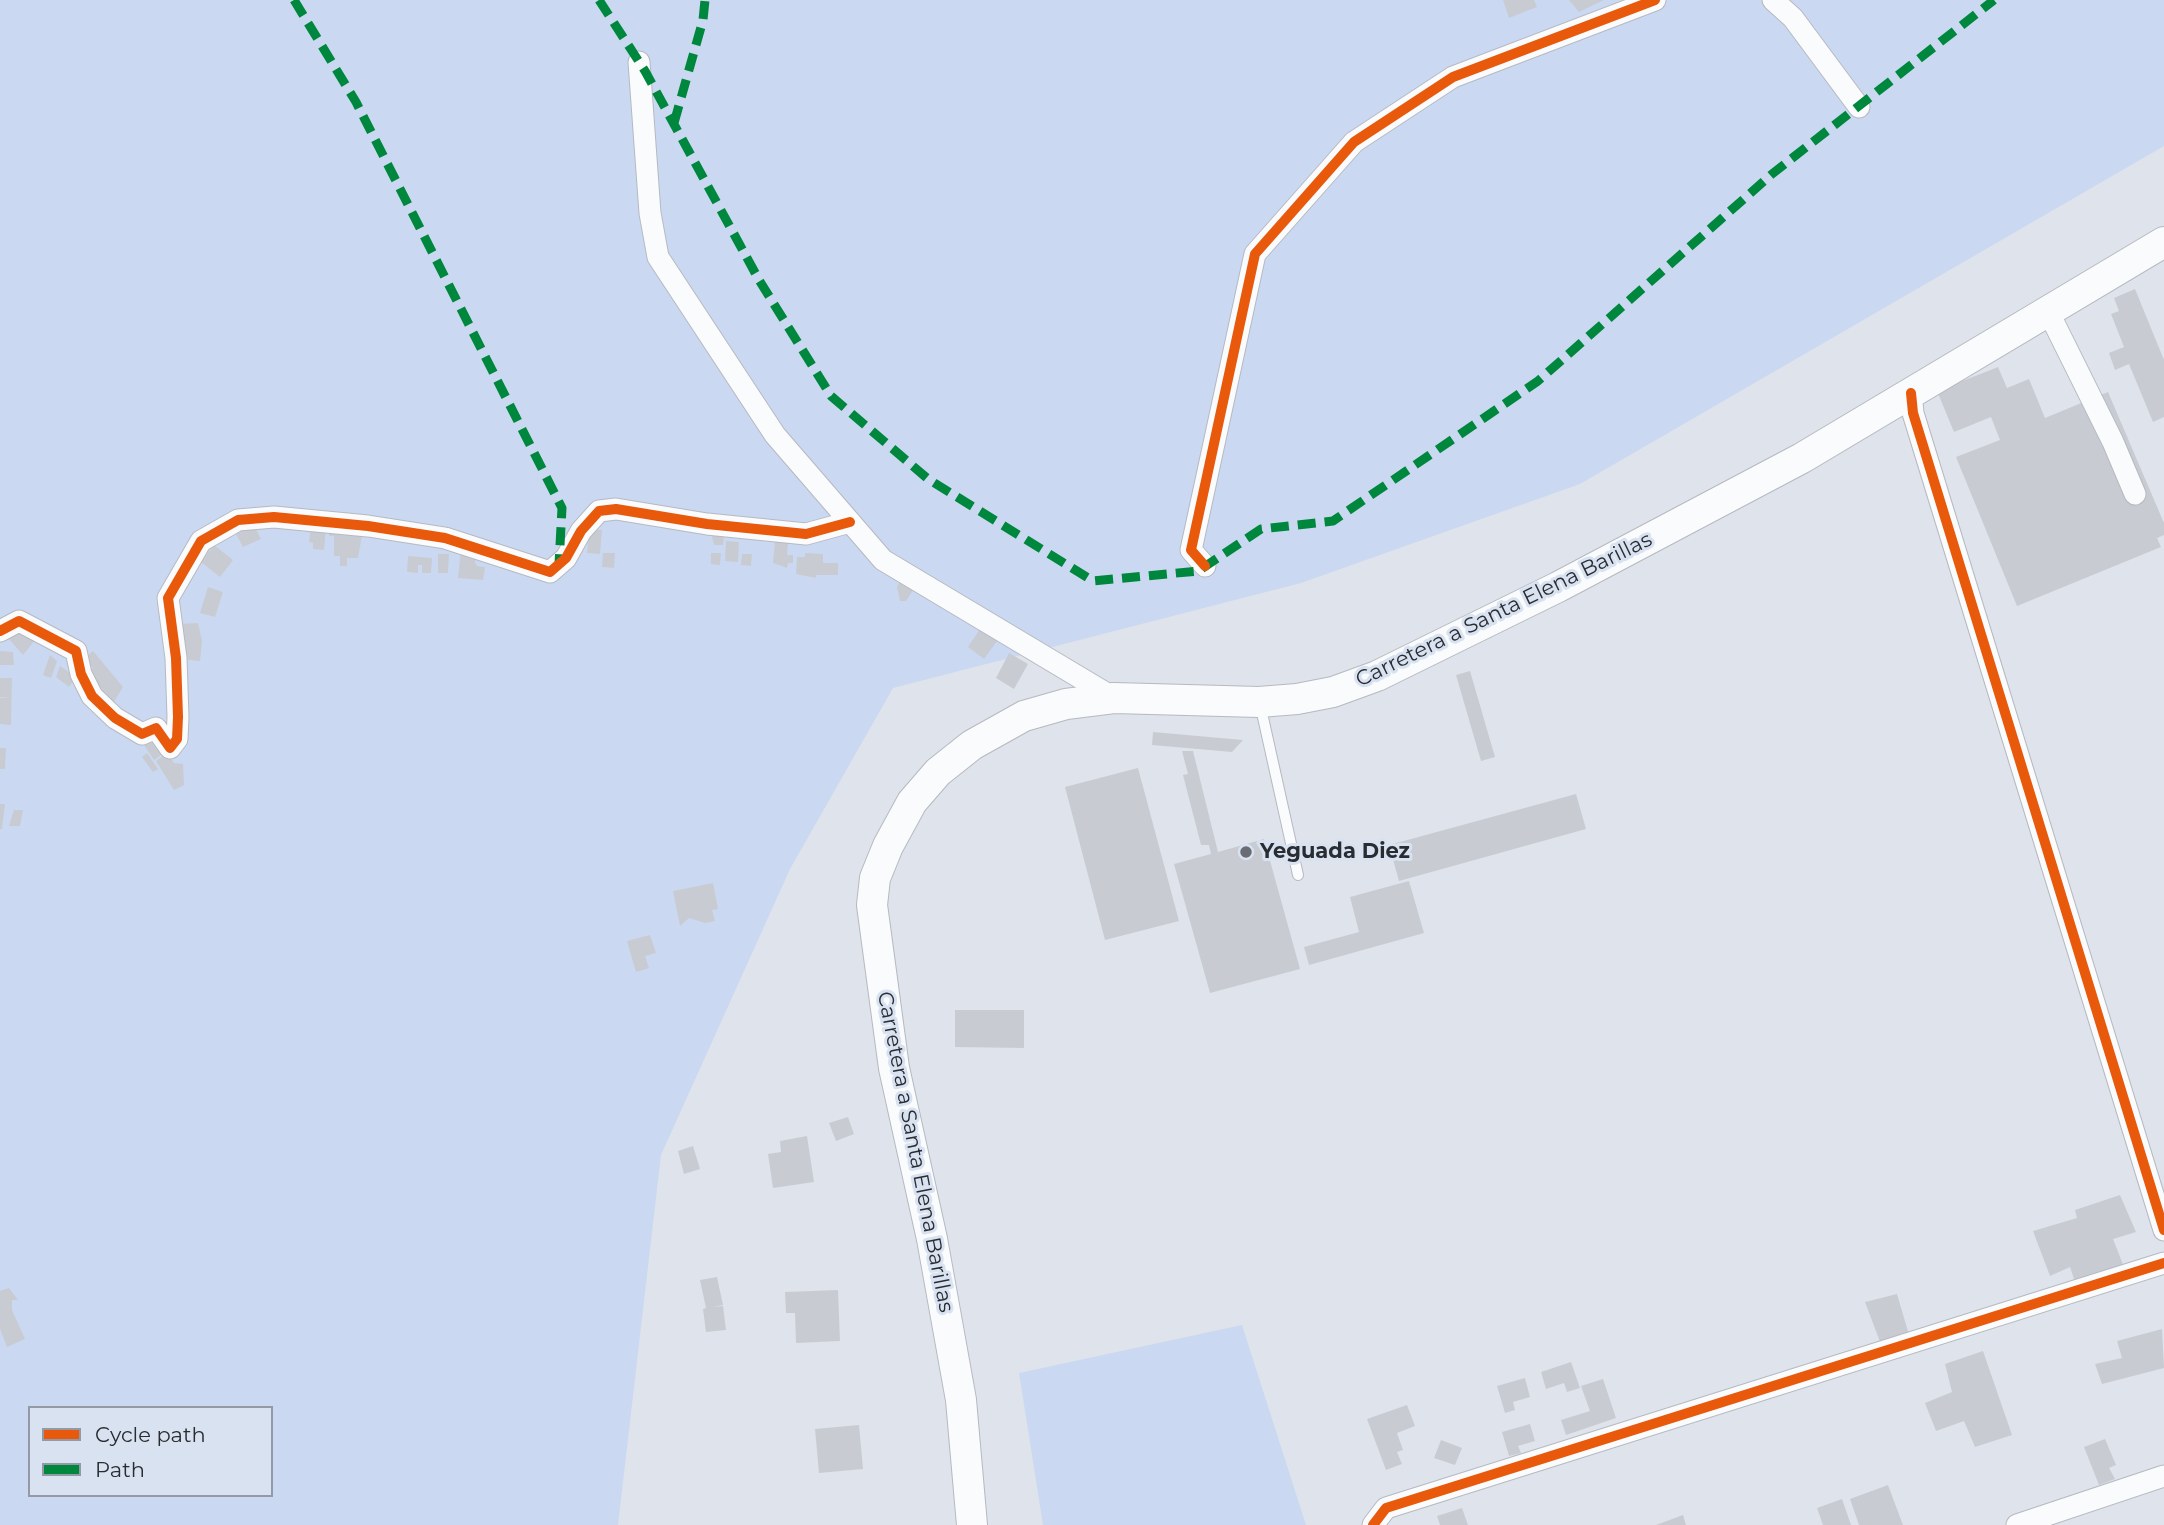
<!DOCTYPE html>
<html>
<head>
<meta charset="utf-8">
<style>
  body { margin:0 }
  #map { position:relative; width:2164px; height:1525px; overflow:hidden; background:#dfe3eb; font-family:Montserrat,sans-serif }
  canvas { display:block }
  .legend { position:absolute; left:28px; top:1406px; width:245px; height:91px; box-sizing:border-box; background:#d9e2f1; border:2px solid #939aa5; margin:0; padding:9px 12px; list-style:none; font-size:21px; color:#292d32 }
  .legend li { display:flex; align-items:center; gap:14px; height:35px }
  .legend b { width:35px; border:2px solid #939aa5 }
</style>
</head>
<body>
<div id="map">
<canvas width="2164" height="1525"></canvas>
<ul class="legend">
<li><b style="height:9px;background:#e8590c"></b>Cycle path</li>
<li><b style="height:9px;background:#00873e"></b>Path</li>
</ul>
</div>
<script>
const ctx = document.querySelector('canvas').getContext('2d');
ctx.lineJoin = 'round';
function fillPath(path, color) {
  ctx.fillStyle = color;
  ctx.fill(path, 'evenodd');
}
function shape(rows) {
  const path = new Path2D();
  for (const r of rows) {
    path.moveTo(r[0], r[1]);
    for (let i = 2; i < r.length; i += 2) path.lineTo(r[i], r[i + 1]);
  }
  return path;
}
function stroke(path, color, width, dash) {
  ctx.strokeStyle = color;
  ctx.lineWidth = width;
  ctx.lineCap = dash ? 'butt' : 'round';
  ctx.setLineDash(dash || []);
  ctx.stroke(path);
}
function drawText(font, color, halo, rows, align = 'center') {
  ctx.font = font + ' Montserrat,sans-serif';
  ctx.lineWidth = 6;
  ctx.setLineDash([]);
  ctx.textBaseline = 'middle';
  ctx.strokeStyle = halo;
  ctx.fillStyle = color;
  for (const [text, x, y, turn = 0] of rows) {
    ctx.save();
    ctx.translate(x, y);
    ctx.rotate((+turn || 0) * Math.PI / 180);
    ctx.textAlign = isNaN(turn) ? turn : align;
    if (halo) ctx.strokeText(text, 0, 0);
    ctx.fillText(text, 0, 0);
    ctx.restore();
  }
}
fillPath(shape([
  [0,0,2164,0,2164,146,1580,484,1301,583,893,688,790,869,661,1155,618,1525,0,1525],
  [30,1408,271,1408,271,1495,30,1495],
  [1242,1325,1306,1525,1043,1525,1019,1373]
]), '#cad9f1');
fillPath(shape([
  [1503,0,1534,0,1537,7,1509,18],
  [1569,0,1604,0,1579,12],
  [2135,289,2164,360,2164,417,2153,422,2129,364,2115,370,2109,353,2124,347,2111,314,2119,311,2114,298],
  [1998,367,2007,388,2029,379,2045,418,2108,392,2164,523,2164,535,2157,538,2161,547,2017,606,1956,457,2000,440,1991,417,1954,432,1937,391],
  [254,525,261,539,243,547,236,534],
  [311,527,326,528,324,550,313,549,313,543,309,542],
  [329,529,363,530,358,558,347,558,347,566,340,566,340,556,334,556,334,536,329,536],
  [589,529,602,530,600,554,587,553],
  [711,532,724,534,723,545,714,545],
  [726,541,739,542,738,562,725,561],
  [775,542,788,543,787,555,793,555,793,563,788,563,787,568,773,563],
  [214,545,233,560,220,577,201,562],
  [461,549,475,551,475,562,477,566,485,567,483,580,458,578],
  [603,553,615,553,614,568,602,567],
  [711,553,721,553,720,565,711,564],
  [805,553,823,554,823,563,838,563,838,575,816,575,816,578,796,574,797,557,805,557],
  [438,554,449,554,448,573,438,573],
  [742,554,752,554,751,566,741,565],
  [408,556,432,558,431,573,422,573,422,565,418,565,418,573,407,572],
  [902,578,915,587,906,601,900,601,897,587],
  [208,587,223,592,215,617,200,613],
  [198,623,202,641,200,661,181,659,178,624],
  [980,629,997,641,984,659,968,647],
  [21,630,35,640,23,655,9,639],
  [0,651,13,652,14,665,0,665],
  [93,651,123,687,113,703,99,693,103,690,87,672,93,668,85,658],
  [1009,653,1028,664,1014,689,996,678],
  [50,655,57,661,51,678,43,675],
  [60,666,76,677,69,687,56,677],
  [1470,671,1495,757,1481,761,1456,675],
  [0,678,12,678,11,725,0,724,0,698,10,698,0,697],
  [1153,732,1243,740,1232,752,1152,745],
  [152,735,164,753,154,760,142,742],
  [0,748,6,748,5,769,0,769],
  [1182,751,1193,751,1218,852,1264,839,1300,969,1210,993,1174,864,1211,854,1209,845,1201,845,1183,775,1188,774],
  [147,753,158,769,153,772,142,757],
  [167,753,174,763,183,764,184,785,174,790,156,761],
  [1138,768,1179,921,1105,940,1065,787],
  [1576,794,1586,829,1399,881,1389,845],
  [0,804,5,804,2,829,0,829],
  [14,810,23,810,20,826,9,826],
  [1409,881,1424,933,1309,965,1304,947,1359,932,1350,897],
  [713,883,718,909,712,910,715,921,705,923,689,918,680,926,673,891],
  [650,935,656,953,645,956,649,968,636,972,627,941],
  [955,1010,1024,1010,1024,1048,955,1047],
  [848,1117,854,1134,836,1141,829,1123],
  [807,1136,814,1182,773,1188,768,1154,781,1152,780,1141],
  [693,1146,700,1169,684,1174,678,1151],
  [2120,1195,2136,1232,2113,1239,2124,1267,2076,1285,2070,1267,2050,1276,2033,1231,2077,1218,2075,1210],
  [717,1277,723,1305,713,1307,723,1306,726,1330,706,1332,703,1309,706,1308,700,1280],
  [9,1288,18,1300,12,1300,12,1310,25,1339,7,1347,0,1329,0,1291],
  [838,1290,840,1341,796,1343,795,1313,786,1313,785,1292],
  [1897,1294,1910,1338,1882,1347,1865,1302],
  [2162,1329,2164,1368,2102,1384,2095,1364,2122,1358,2117,1341],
  [1983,1351,2012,1435,1975,1447,1964,1421,1936,1431,1925,1403,1952,1392,1945,1364],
  [1571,1362,1580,1388,1567,1392,1564,1383,1546,1389,1541,1372],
  [1525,1378,1530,1397,1513,1402,1515,1410,1505,1413,1497,1386],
  [1603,1379,1616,1418,1566,1435,1561,1420,1590,1411,1581,1386],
  [1407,1405,1415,1426,1397,1433,1403,1450,1397,1452,1402,1464,1386,1470,1367,1419],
  [1530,1424,1535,1441,1518,1446,1521,1453,1509,1456,1502,1432],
  [859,1425,863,1469,819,1473,815,1429],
  [2105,1439,2116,1465,2109,1468,2115,1479,2099,1485,2084,1447],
  [1441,1440,1462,1448,1455,1465,1434,1458],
  [1888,1485,1903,1525,1859,1525,1850,1499],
  [1842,1499,1851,1525,1823,1525,1817,1508],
  [1462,1508,1468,1525,1440,1525,1437,1516],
  [1683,1515,1686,1525,1656,1525]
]), '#c8ccd2');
const lane = shape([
  [1260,704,1298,875]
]);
const street = shape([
  [1773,0,1793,18,1859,107],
  [639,62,650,213,658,257,775,435,883,560,1114,698],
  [2048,311,2113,442,2135,494],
  [1911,393,1913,413,2164,1230],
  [1205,566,1191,550,1255,254,1354,142,1453,77,1655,0],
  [0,631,19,621,76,651,81,674,92,696,115,718,142,734,156,728,170,748,177,739,178,717,176,658,168,598,201,541,238,520,274,517,368,526,445,538,550,572,566,558,581,531,599,511,616,509,707,524,806,534,850,522],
  [1373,1525,1386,1508,2164,1263],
  [2017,1525,2164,1476]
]);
const secondary = shape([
  [972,1525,961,1400,932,1239,894,1068,872,905,875,878,888,846,912,802,938,772,972,745,1024,716,1066,704,1114,698,1259,702,1297,699,1333,692,1377,676,1558,587,1802,458,2164,242]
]);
stroke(lane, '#b6b9c0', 12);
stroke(street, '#b6b9c0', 23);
stroke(secondary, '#b6b9c0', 32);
stroke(lane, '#fafbfc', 10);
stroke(street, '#fafbfc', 21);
stroke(secondary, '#fafbfc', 30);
stroke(shape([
  [294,0,356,102,562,508,559,564],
  [599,0,645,71,759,280,831,396,928,479,1093,581,1198,571,1261,529,1333,521,1538,381,1772,174,1994,0],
  [674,123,703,20,705,0]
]), '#00873e', 9, [18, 9]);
stroke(shape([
  [1911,393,1913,413,2164,1230],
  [1205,566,1191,550,1255,254,1354,142,1453,77,1655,0],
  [0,631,19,621,76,651,81,674,92,696,115,718,142,734,156,728,170,748,177,739,178,717,176,658,168,598,201,541,238,520,274,517,368,526,445,538,550,572,566,558,581,531,599,511,616,509,707,524,806,534,850,522],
  [1373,1525,1386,1508,2164,1263]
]), '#e8590c', 10);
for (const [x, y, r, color] of [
  [1246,852,7,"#696d73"]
]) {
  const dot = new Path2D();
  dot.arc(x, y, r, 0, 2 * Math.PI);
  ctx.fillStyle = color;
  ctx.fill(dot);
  stroke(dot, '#d9e2f1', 2.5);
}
drawText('21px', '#292d32', '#d9e2f1', [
  ["Carretera a Santa Elena Barillas",1504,610,-26],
  ["Carretera a Santa Elena Barillas",915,1152,79]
]);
drawText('bold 21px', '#292d32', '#d9e2f1', [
  ["Yeguada Diez",1260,852]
], 'left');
</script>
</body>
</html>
